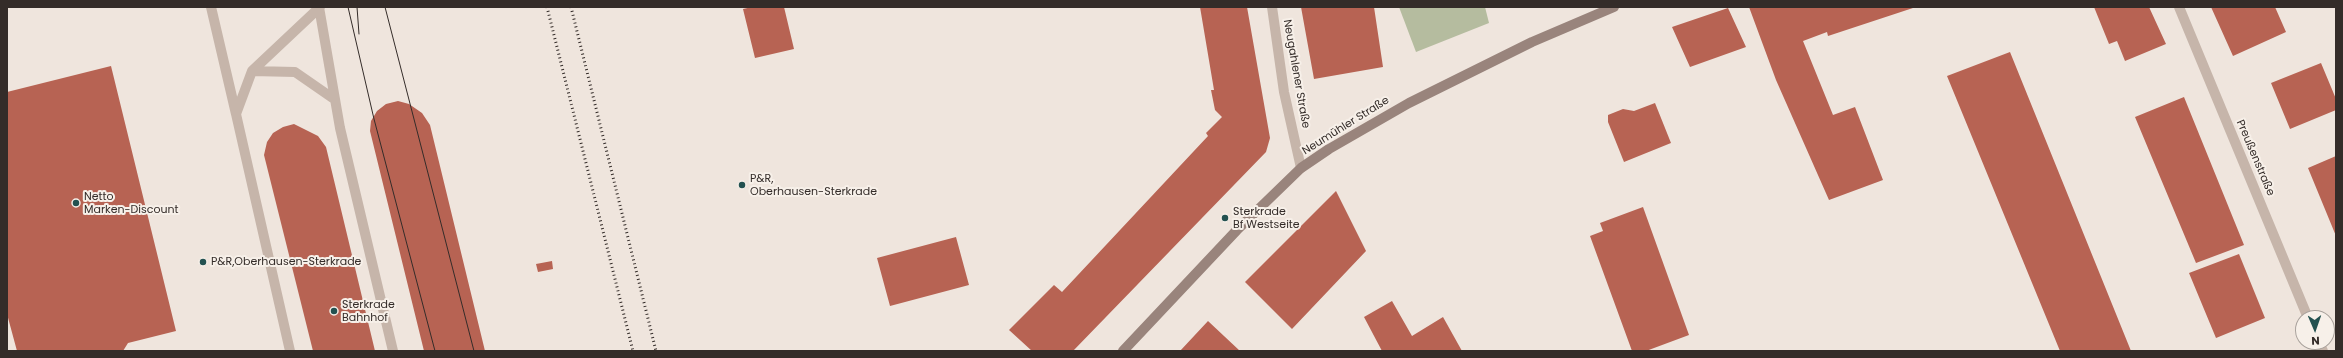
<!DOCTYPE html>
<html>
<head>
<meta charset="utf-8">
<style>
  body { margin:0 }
  #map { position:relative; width:2343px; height:358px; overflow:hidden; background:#efe5dd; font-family:Poppins,sans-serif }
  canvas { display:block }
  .frame { position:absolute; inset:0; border:8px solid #342c29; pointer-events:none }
  .north { position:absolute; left:2295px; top:310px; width:40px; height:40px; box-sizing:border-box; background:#f7f0e9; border:1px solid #a9a29c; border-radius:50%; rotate:178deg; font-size:11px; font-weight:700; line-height:16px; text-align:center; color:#342c29 }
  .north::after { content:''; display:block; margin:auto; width:14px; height:18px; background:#235150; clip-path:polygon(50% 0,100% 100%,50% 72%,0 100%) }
</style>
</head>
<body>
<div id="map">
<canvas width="2343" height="358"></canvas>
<div class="frame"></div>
<div class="north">N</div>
</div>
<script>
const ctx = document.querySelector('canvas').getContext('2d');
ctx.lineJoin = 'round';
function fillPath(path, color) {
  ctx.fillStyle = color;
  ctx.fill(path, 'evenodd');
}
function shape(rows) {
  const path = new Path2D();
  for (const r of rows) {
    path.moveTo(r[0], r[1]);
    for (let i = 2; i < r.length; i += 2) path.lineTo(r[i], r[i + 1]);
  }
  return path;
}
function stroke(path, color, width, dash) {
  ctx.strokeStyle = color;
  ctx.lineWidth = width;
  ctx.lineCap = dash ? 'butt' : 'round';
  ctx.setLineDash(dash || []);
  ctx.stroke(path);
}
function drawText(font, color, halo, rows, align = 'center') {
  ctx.font = font + ' Poppins,sans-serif';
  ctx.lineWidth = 4;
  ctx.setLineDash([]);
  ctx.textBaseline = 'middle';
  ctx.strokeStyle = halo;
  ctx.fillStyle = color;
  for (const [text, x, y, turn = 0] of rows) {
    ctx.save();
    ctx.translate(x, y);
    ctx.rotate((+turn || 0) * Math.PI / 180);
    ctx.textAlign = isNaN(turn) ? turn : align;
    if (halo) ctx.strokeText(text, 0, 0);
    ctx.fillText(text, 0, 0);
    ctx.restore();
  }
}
fillPath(shape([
  [1399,7,1485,7,1489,23,1416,52]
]), '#b5bc9f');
fillPath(shape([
  [752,7,784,7,794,49,755,58,743,9],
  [1200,7,1247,7,1270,138,1266,152,1073,351,1032,351,1009,330,1054,285,1062,292,1208,136,1206,133,1222,117,1215,110,1211,90,1214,90],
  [1301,7,1374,7,1383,67,1314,79],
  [1749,7,1817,7,1820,16,1817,7,1916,7,1828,36,1827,32,1803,41,1833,115,1855,107,1883,180,1829,200,1776,80],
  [2094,7,2149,7,2166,44,2125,61,2117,41,2109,44],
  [2211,7,2275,7,2286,32,2233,56],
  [1728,8,1746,47,1690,67,1672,27],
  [2010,52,2131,351,2060,351,1947,76],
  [2321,63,2336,99,2336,110,2290,129,2271,83],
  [111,66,176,331,128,343,123,351,17,351,7,314,7,92],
  [2184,97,2244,245,2196,263,2135,117],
  [398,101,409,104,422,113,430,125,485,351,424,351,370,131,371,121,377,111,386,104],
  [1655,103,1671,143,1624,162,1608,122,1608,115,1623,109,1634,111],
  [294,124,318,136,326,147,375,351,313,351,264,155,267,142,273,133,283,127],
  [2336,156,2336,236,2308,168],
  [1336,191,1366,251,1292,329,1245,282],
  [1643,207,1689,335,1646,351,1632,351,1590,236,1603,231,1600,223],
  [956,237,969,285,890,306,877,258],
  [2239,254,2265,318,2216,338,2189,273],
  [552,261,553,269,538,272,536,264],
  [1392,301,1412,336,1443,317,1462,351,1420,351,1416,344,1420,351,1382,351,1364,317],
  [1208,321,1240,351,1180,351]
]), '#b76353');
stroke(shape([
  [211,7,236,114],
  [319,7,340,128,393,351],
  [252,71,295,72,334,99],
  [290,351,236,114,252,71,320,7]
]), '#c6b5aa', 10);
stroke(shape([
  [1272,7,1284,92,1301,168],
  [2179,7,2308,318],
  [2319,342,2323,351]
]), '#c6b5aa', 10);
stroke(shape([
  [1123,351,1237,230,1301,168,1329,149,1409,103,1532,42,1614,7]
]), '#99847c', 10);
stroke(shape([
  [348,7,374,119,435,351],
  [357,7,359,34],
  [385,7,474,351]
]), '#342c29', 1);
stroke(shape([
  [547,7,633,351],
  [571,7,656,351]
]), '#342c29', 3, [1, 3]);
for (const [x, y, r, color] of [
  [742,185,4,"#235150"],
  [76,203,4,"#235150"],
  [1225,218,4,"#235150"],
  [203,262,4,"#235150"],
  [334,311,4,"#235150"]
]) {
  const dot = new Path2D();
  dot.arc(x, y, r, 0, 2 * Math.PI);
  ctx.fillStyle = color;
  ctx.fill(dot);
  stroke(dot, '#f7f0e9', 1.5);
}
drawText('11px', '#342c29', '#f7f0e9', [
  ["Neugahlener Straße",1296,74,80],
  ["Neumühler Straße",1346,126,-32],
  ["Preußenstraße",2255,158,67]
]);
drawText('11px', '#342c29', '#f7f0e9', [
  ["P&R,",750,179],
  ["Oberhausen-Sterkrade",750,192],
  ["Netto",84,197],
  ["Marken-Discount",84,210],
  ["Sterkrade",1233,212],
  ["Bf Westseite",1233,225],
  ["P&R,Oberhausen-Sterkrade",211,262],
  ["Sterkrade",342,305],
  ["Bahnhof",342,318]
], 'left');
</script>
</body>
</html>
